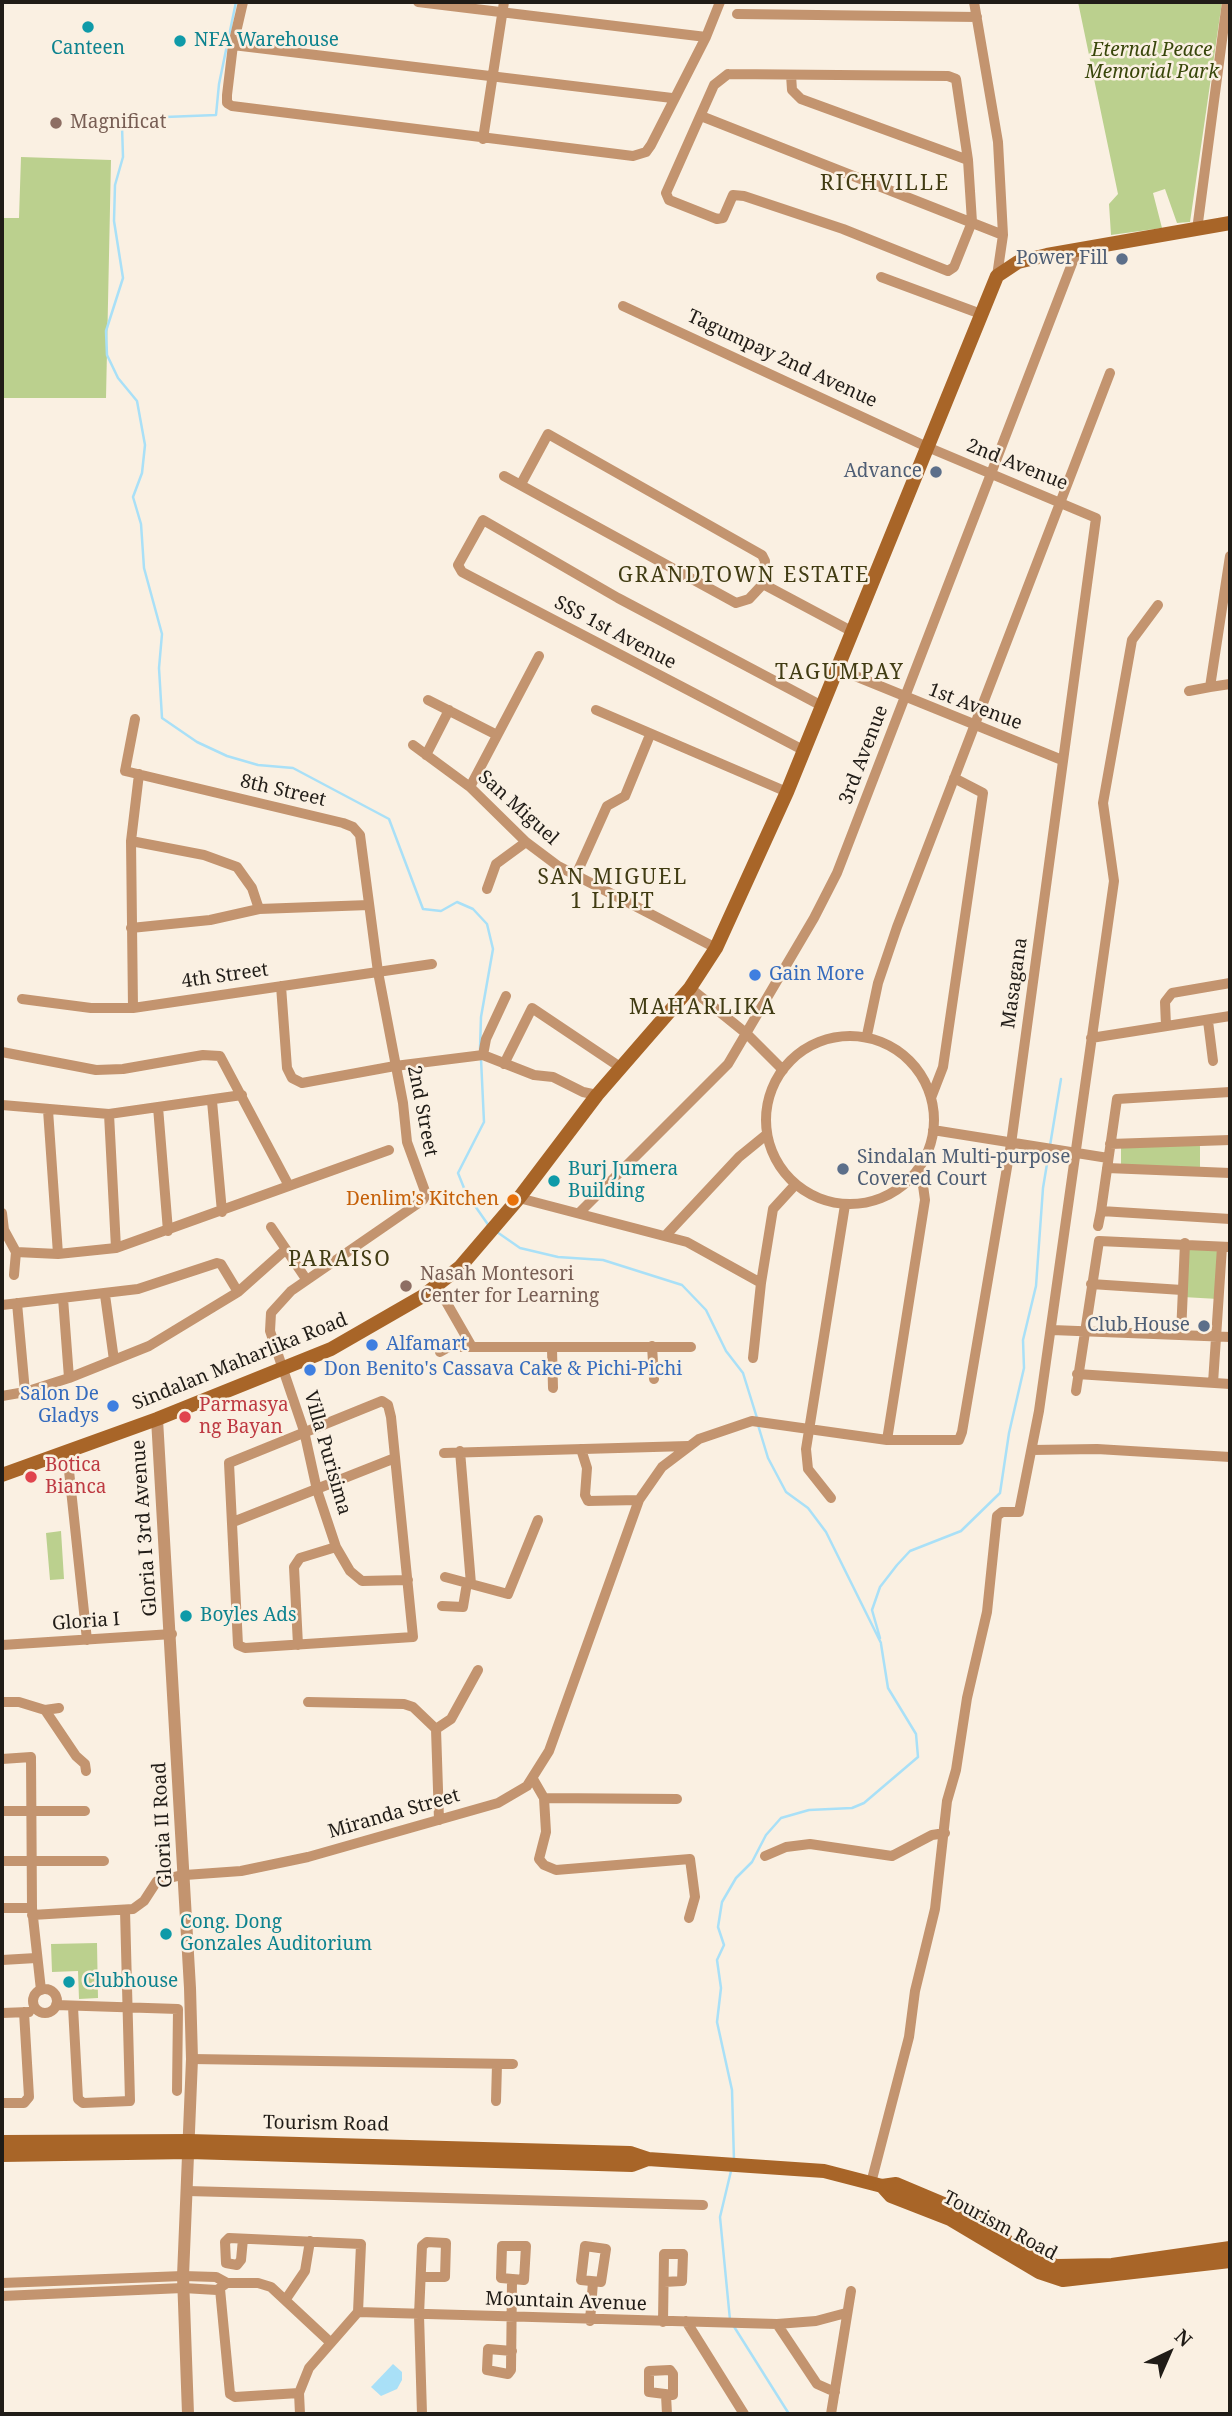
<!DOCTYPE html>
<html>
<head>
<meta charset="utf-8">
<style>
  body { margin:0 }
  #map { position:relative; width:1232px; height:2416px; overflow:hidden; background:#faf0e2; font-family:"Noto Serif",serif }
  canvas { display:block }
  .frame { position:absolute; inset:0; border:4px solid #201c17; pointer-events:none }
  .north { position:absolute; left:1134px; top:2318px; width:70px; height:70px; -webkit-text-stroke:5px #faf0e2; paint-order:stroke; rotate:44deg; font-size:19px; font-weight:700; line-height:28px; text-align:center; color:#201c17 }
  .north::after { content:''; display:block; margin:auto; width:24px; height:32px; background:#201c17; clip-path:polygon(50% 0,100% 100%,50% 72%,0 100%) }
</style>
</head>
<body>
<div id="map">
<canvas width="1232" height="2416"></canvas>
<div class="frame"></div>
<div class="north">N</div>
</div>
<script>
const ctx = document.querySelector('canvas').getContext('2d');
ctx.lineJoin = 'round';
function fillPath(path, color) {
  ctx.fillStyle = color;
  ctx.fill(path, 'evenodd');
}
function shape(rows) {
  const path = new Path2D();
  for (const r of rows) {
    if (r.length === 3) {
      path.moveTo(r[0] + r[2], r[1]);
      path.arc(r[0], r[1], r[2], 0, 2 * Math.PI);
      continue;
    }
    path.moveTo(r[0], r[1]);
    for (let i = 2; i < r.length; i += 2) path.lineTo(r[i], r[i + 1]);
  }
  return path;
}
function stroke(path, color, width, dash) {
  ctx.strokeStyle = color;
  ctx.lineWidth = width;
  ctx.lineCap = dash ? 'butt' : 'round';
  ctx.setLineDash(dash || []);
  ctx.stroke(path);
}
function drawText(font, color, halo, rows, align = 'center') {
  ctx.font = font + ' "Noto Serif",serif';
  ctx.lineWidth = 5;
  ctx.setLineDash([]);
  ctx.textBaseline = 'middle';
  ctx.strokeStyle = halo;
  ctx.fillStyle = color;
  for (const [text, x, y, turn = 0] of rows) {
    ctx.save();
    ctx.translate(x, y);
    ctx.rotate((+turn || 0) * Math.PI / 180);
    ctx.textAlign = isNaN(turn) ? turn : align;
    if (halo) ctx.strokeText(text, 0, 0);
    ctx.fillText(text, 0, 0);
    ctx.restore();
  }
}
fillPath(shape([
  [1078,2,1222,2,1190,222,1177,223,1165,189,1153,193,1162,228,1111,235,1109,204,1118,194],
  [21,157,111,160,106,398,2,398,2,218,19,218],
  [1121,1144,1200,1144,1200,1168,1121,1166],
  [1186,1245,1221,1248,1218,1299,1183,1297],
  [61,1531,64,1579,50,1580,46,1533],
  [97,1943,98,1998,79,1999,78,1971,52,1972,51,1944]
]), '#bbd08e');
fillPath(shape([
  [393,2364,402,2372,402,2380,397,2389,381,2396,371,2387]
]), '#a9e0f7');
stroke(shape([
  [236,2,219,84,216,115,140,118,122,126,123,157,115,185,114,221,123,278,106,331,107,355,118,378,137,401,145,445,142,473,133,497,141,524,144,568,162,634,159,668,162,718,197,742,227,756,258,765,293,768,389,819,423,909,441,911,457,902,473,909,487,924,493,949,481,1017,480,1049],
  [481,1059,484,1122,458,1173,466,1193,489,1226],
  [497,1232,520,1248,558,1257,603,1260,682,1285,706,1310,726,1351,743,1373,757,1418],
  [758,1425,768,1458,786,1492,808,1508,826,1532,881,1643],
  [880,1638,872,1610,880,1587,897,1565,910,1551,961,1531,1000,1493,1009,1433,1024,1368,1023,1340,1036,1286,1043,1188,1061,1079],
  [734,2161,732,2090,717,2022,721,1988,717,1960,724,1945,718,1927,722,1902,736,1878,752,1862,766,1835,781,1818,809,1810,852,1808,864,1803,918,1757,916,1734,888,1688,881,1644],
  [730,2320,720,2217,731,2171],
  [733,2325,789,2414]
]), '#a9e0f7', 2.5);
stroke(shape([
  [243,2,233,45,227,95,227,103,232,106,633,156,646,152,651,145,706,37],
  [418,2,706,37,720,2],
  [974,2,998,142,1003,235,997,276],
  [737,14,977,17],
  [233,45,672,98],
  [728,74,948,76,956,79,968,160,972,222,954,267,948,271,843,229,744,196,733,195,723,218,717,219,669,200,666,193,714,85,728,74],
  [791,75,792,90,801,99,968,160],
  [701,116,1003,235],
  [483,139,504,2],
  [1197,230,1227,2],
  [881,277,981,314],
  [504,476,736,603,749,599,763,584,765,561,762,555,548,434,521,484],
  [1230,556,1210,687,1230,684],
  [763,584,853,632],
  [838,669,1062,760],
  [1189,691,1210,687],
  [428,700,497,735],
  [596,710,787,792],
  [135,719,125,771,343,823,353,827,360,835,378,972,403,1103,407,1142,426,1194,423,1200,291,1291,271,1313,270,1331,304,1431,317,1490,336,1547,350,1571,362,1581,408,1580],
  [413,745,470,787,526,842,558,866,716,948],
  [803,750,462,572,458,565,483,520,618,598,822,706],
  [426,755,449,710],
  [470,787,539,656],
  [131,841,204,855,237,867,252,888,259,909,369,905],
  [576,875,607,806,625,796,650,735],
  [487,889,496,864,526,842],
  [131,928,210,920,259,909],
  [281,986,287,1068,292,1078,302,1083,395,1066,483,1055,486,1039,506,996],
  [690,988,747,1034,783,1070],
  [22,999,91,1008,133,1008,432,964],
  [133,1008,131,841,139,774],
  [1208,1021,1213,1061],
  [1166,1026,1165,1002,1172,993,1230,983],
  [867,1035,878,983,897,927,1110,373],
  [850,1120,84],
  [1091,1038,1230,1016],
  [2,1052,96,1070,123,1069,203,1055,220,1056,288,1184],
  [483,1055,534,1075,553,1077,583,1092,597,1095],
  [504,1064,532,1008,620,1067],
  [1230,1092,1117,1099,1101,1211,1230,1219],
  [931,1098,943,1067,983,793,954,778],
  [212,1101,222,1212],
  [2,1105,109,1114,242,1095],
  [158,1107,168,1231],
  [48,1110,58,1254],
  [109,1114,116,1248],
  [933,1130,1108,1158],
  [1110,1144,1230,1140],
  [1107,1168,1230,1173],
  [519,1198,687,1242,761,1283],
  [580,1212,728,1064,814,918,837,873,1078,248],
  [2,1213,4,1230,16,1252,14,1275],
  [1098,1226,1101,1211],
  [271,1227,306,1279],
  [666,1235,739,1157,766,1135],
  [16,1252,58,1254,116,1248,389,1150],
  [1091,1284,1182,1290],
  [437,1286,472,1347],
  [105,1295,114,1360],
  [63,1298,69,1378],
  [17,1303,25,1392],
  [2,1305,138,1289,217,1263,221,1264,238,1292],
  [1052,1330,1230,1337],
  [1181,1334,1185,1243],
  [652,1346,654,1379],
  [552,1349,553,1388],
  [440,1352,449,1347,691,1347],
  [753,1358,761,1283,773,1209,795,1185],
  [1077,1374,1230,1384],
  [1213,1383,1222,1247],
  [1076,1391,1099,1241,1230,1247],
  [2,1396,25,1392,69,1378,149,1346,238,1292,284,1251],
  [382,1401,388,1405,391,1417,413,1637,245,1648,238,1645,229,1463,382,1401],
  [887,1440,925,1200,921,1171],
  [581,1449,587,1468,585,1495,588,1501,639,1500],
  [1032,1450,1097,1449,1230,1457],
  [460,1451,471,1584],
  [67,1452,87,1640],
  [444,1453,688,1446],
  [831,1498,808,1469,806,1449,845,1205],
  [233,1522,395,1458],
  [445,1577,508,1594,538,1520],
  [442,1606,463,1607,467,1583],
  [2,1645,172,1634],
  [298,1645,294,1567,300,1558,336,1547],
  [2,1702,19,1702,45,1710,59,1708],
  [308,1702,404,1704,413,1707,436,1729,451,1719,478,1670],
  [45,1710,76,1756,85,1764,86,1771],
  [436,1729,439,1820],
  [2,1759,31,1757,32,1908,41,1990],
  [533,1779,544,1798,677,1799],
  [544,1798,546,1832,539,1859,544,1865,556,1870,690,1859,695,1897,689,1918],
  [2,1811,85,1811],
  [765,1856,786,1847,810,1844,892,1856,932,1835,945,1833],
  [2,1861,104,1861],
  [185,1875,241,1871,308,1857,498,1803,527,1786,549,1751,639,1500,662,1467,699,1439,752,1421,887,1440,959,1440,962,1432,1011,1144,1096,518,925,446,623,306],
  [2,1908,32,1908],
  [32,1915,133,1909,144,1901,157,1881,178,1876],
  [2,1960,36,1958],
  [45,2001,12],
  [56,2005,178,2009,177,2091],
  [73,2007,78,2099,83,2103,130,2101,125,1910],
  [2,2013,29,2012],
  [192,2059,513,2064],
  [496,2101,497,2064],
  [2,2103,24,2103,29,2097,24,2012],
  [871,2183,909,2037,915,1991,935,1909,947,1801,956,1770,967,1698,987,1612,997,1516,1002,1512,1019,1512,1039,1411,1114,881,1103,803,1132,640,1158,605],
  [187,2191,703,2205],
  [243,2239,241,2260,237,2265,226,2263,225,2242,229,2238,361,2244,358,2312],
  [502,2246,526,2246,524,2280,501,2278,502,2246],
  [585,2246,606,2249,601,2282,581,2280,585,2246],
  [422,2277,445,2277,446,2243,427,2242,422,2246,419,2315,422,2414],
  [2,2283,183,2276,216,2277,227,2283],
  [227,2283,258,2283,271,2287,330,2342],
  [220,2289,230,2394,235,2397,299,2393],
  [2,2296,183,2288,217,2290,227,2283],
  [286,2299,305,2271,310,2241],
  [590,2321,593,2282],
  [686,2321,744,2414],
  [663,2322,664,2254,683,2254,682,2281,664,2282],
  [777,2324,817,2384,835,2392],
  [512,2351,488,2349,487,2370,508,2374,511,2370,512,2281],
  [670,2370,673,2374,673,2395,649,2392,649,2371,670,2370],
  [666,2395,667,2414],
  [300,2414,299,2393,309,2368,358,2312,777,2324,816,2321,846,2313],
  [831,2414,851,2291]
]), '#c3946f', 10);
stroke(shape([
  [157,1419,190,1988,192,2059,183,2276,188,2414]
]), '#c3946f', 12);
stroke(shape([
  [2,1475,157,1419,331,1349,423,1296,460,1267,519,1198,597,1095,690,988,716,948,787,792,997,276,1018,262,1047,255,1230,223],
  [2,2142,189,2141,630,2153,648,2159,824,2171,882,2186,896,2184,953,2208,1041,2262,1057,2266,1112,2265,1230,2248],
  [2,2155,189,2152,632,2165,648,2159],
  [882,2186,891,2196,950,2219,1039,2272,1063,2280,1230,2261]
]), '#a86528', 14);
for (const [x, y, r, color] of [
  [88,27,7,"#0f9aa8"],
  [180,41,7,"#0f9aa8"],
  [56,123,7,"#8d6e63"],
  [1122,259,7,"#5c6f8a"],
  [936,472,7,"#5c6f8a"],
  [755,975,7,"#3f7fe0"],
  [843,1169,7,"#5c6f8a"],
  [554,1181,7,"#0f9aa8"],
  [513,1200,7,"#e8710a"],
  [406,1286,7,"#8d6e63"],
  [1204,1326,7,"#5c6f8a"],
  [372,1345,7,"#3f7fe0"],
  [310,1370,7,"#3f7fe0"],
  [113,1406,7,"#3f7fe0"],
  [185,1417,7,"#e0444e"],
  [31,1477,7,"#e0444e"],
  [186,1616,7,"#0f9aa8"],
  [166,1934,7,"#0f9aa8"],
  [69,1982,7,"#0f9aa8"]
]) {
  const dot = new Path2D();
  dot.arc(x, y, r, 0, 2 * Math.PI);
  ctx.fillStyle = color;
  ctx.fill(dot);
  stroke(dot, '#faf0e2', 2.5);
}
drawText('19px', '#0d838f', '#faf0e2', [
  ["NFA Warehouse",194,41],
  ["Canteen",88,49,"center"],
  ["Burj Jumera",568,1170],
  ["Building",568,1192],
  ["Boyles Ads",200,1616],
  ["Cong. Dong",180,1923],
  ["Gonzales Auditorium",180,1945],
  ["Clubhouse",83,1982]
], 'left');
drawText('italic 19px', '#38460a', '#faf0e2', [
  ["Eternal Peace",1152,51],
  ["Memorial Park",1152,73]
]);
drawText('19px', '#785e54', '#faf0e2', [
  ["Magnificat",70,123],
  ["Nasah Montesori",420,1275],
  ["Center for Learning",420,1297]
], 'left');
drawText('19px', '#4e5e75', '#faf0e2', [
  ["Power Fill",1108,259],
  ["Advance",922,472],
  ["Sindalan Multi-purpose",857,1158,"left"],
  ["Covered Court",857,1180,"left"],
  ["Club House",1190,1326]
], 'right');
drawText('19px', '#201c17', '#faf0e2', [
  ["Tagumpay 2nd Avenue",782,359,25],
  ["2nd Avenue",1017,465,22],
  ["SSS 1st Avenue",615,633,28],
  ["1st Avenue",975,707,21],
  ["3rd Avenue",864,755,-69],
  ["8th Street",283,791,13],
  ["San Miguel",518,808,42],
  ["4th Street",225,976,-8],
  ["Masagana",1015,983,-82],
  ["2nd Street",422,1111,79],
  ["Sindalan Maharlika Road",240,1362,-22],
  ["Villa Purisima",327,1453,74],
  ["Gloria I 3rd Avenue",145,1528,-94],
  ["Gloria I",86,1622,-4],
  ["Miranda Street",394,1814,-16],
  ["Gloria II Road",163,1825,-93],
  ["Tourism Road",326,2124,1],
  ["Tourism Road",1000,2226,28],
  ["Mountain Avenue",566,2302,2]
]);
drawText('19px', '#366cbe', '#faf0e2', [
  ["Gain More",769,975],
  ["Alfamart",386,1345],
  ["Don Benito's Cassava Cake & Pichi-Pichi",324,1370],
  ["Salon De",99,1395,"right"],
  ["Gladys",99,1417,"right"]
], 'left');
drawText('19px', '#c56008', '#faf0e2', [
  ["Denlim's Kitchen",499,1200]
], 'right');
drawText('19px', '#be3a42', '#faf0e2', [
  ["Parmasya",199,1406],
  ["ng Bayan",199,1428],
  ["Botica",45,1466],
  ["Bianca",45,1488]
], 'left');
ctx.letterSpacing = '2px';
drawText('21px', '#413c13', '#faf0e2', [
  ["RICHVILLE",885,184],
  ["GRANDTOWN ESTATE",744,576],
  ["TAGUMPAY",840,673],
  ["SAN MIGUEL",613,878],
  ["1 LIPIT",613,902],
  ["MAHARLIKA",703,1008],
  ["PARAISO",340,1260]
]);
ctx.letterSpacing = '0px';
</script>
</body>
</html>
